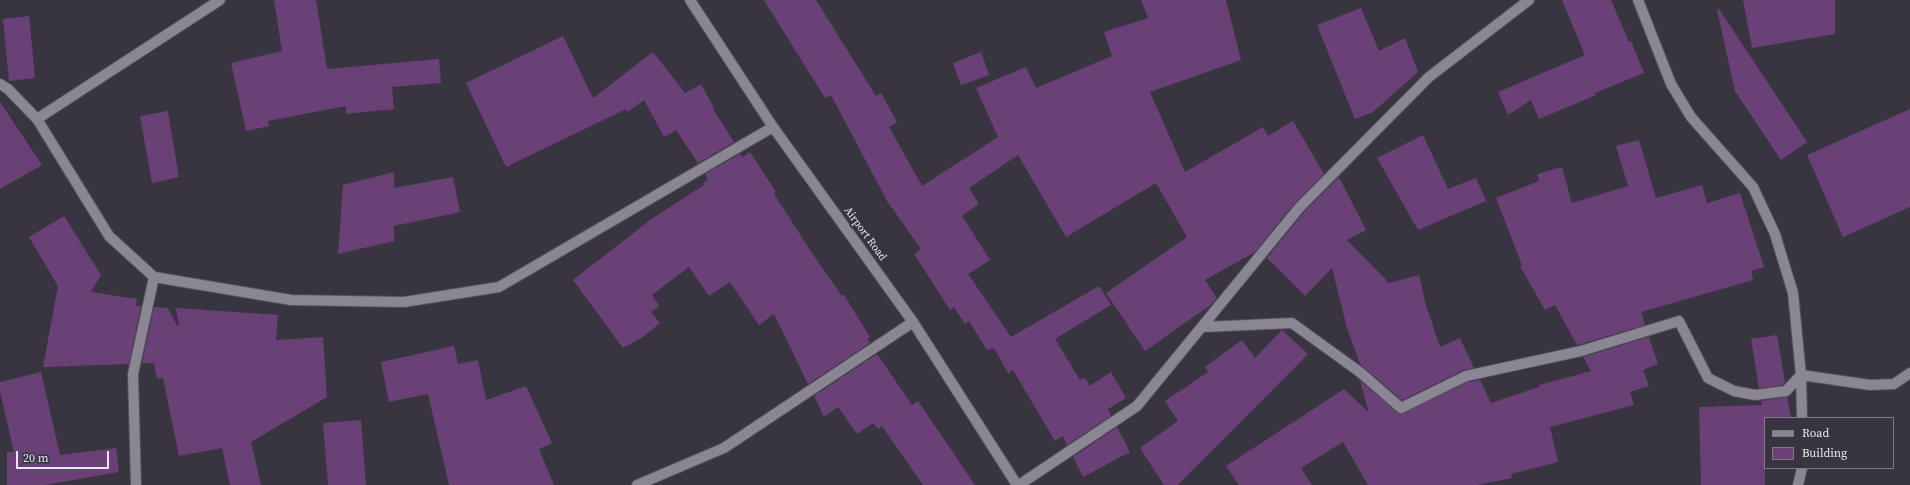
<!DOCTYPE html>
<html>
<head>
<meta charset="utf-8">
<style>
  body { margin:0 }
  #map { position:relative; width:1910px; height:485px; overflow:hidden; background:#383541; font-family:"Source Serif 4",serif }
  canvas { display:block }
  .legend { position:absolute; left:1764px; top:417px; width:130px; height:52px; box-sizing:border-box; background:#383541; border:1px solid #7e7c86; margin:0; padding:5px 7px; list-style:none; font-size:12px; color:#e8e6ee }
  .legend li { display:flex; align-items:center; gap:8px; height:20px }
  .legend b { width:20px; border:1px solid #7e7c86 }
  .scale { position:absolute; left:16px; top:451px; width:93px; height:18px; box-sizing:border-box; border:2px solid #e8e6ee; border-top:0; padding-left:5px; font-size:12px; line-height:14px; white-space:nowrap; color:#e8e6ee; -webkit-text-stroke:3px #383541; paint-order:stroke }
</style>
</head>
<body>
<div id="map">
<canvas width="1910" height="485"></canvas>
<ul class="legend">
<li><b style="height:5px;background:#8a8694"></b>Road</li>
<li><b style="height:11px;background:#694176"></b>Building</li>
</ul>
<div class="scale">20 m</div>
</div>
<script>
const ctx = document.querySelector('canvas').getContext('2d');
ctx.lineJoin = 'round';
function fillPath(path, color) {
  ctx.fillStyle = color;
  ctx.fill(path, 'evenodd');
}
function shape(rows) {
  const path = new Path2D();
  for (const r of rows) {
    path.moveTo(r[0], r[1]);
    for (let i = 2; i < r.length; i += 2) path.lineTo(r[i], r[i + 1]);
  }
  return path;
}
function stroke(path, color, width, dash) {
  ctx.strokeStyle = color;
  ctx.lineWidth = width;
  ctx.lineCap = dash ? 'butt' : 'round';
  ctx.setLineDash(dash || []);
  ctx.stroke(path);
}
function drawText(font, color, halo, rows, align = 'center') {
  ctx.font = font + ' "Source Serif 4",serif';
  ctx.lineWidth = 4;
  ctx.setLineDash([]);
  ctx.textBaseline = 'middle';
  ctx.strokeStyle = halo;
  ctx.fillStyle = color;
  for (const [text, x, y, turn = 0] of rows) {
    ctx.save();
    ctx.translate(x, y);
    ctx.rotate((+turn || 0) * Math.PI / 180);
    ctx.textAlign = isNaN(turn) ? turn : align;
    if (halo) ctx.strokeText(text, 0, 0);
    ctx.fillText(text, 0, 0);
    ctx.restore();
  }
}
fillPath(shape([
  [274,0,316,0,327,69,439,59,441,83,392,87,394,109,346,114,346,106,268,121,269,126,246,131,231,63,282,51],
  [764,0,816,0,876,96,881,93,897,122,889,127,922,186,998,137,976,88,1026,67,1036,88,1112,56,1104,32,1148,18,1141,0,1226,0,1241,60,1150,92,1185,172,1263,127,1268,136,1293,121,1324,174,1294,204,1255,252,1205,280,1217,298,1212,304,1145,351,1106,293,1187,237,1156,183,1066,237,1018,155,969,188,979,204,962,216,990,260,968,274,1011,337,1099,286,1111,305,1055,339,1080,380,1085,378,1090,386,1111,372,1126,398,1108,409,1111,416,1067,445,1063,436,1055,441,1013,370,1008,373,994,348,987,350,969,321,965,324,954,307,950,310,914,254,921,249,887,201,831,95,825,98],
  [1562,0,1611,0,1629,42,1631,41,1644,73,1595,93,1596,95,1539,119,1531,100,1508,115,1498,92,1585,55],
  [1743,0,1835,0,1835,34,1752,48],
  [1361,8,1379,51,1405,38,1418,72,1373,112,1355,119,1317,25],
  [1719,9,1807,142,1781,160,1735,91,1717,10],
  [29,16,35,78,9,81,3,19],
  [563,36,593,98,653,52,685,93,701,84,714,108,713,109,734,142,698,163,676,130,664,137,644,100,628,112,626,109,506,167,466,83],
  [981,52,989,75,961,85,953,63],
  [0,102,42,165,0,189],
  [1910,109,1910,207,1843,237,1807,155],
  [168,111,179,177,152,183,140,116],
  [1423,135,1448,189,1476,178,1486,201,1418,230,1377,158],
  [1639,140,1656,198,1702,185,1707,203,1740,193,1764,267,1751,271,1753,280,1641,312,1645,325,1577,345,1555,305,1545,310,1520,266,1522,265,1496,198,1539,181,1537,174,1562,167,1572,203,1628,186,1616,146],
  [750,152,776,192,774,194,816,259,842,296,844,295,870,337,867,339,870,343,808,384,774,314,759,325,730,282,709,296,689,267,652,295,659,306,651,312,660,323,643,337,623,348,573,280,650,220,704,185,703,183,708,180,705,174,740,154,743,157],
  [394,172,394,188,453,177,460,212,394,226,394,241,338,254,343,185],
  [1339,177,1366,230,1347,240,1389,283,1419,275,1426,305,1440,347,1460,338,1474,368,1463,370,1402,400,1360,364,1347,328,1332,268,1305,296,1267,258,1304,212],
  [64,216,101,275,91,292,137,299,136,306,141,306,129,364,43,367,58,286,29,237],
  [154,307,168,308,177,326,179,325,176,308,278,315,276,340,323,337,327,397,251,442,261,485,230,485,222,448,179,456,163,378,157,379,154,363,142,363],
  [1282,330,1308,354,1178,485,1164,485,1140,448,1178,421,1165,401,1208,372,1205,367,1242,340,1255,358],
  [1777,335,1785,383,1783,385,1759,388,1751,339],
  [1649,337,1658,364,1643,370,1649,386,1630,392,1634,405,1550,427,1558,462,1511,474,1512,478,1477,485,1368,485,1343,442,1301,468,1312,485,1239,485,1226,466,1344,389,1369,413,1360,381,1400,414,1468,382,1480,380,1491,403,1539,387,1539,385,1591,371,1583,357],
  [454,346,458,364,478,360,486,400,526,386,552,443,539,449,554,485,449,485,428,394,389,402,381,362],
  [877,354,912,405,918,401,975,485,923,485,882,426,878,429,873,423,857,434,838,407,824,417,814,396],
  [41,372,60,455,116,448,119,472,45,485,7,485,7,452,14,452,0,391,0,382],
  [1787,397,1791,418,1765,418,1765,485,1701,485,1699,407,1762,405,1761,401],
  [361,420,366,485,328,485,323,423],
  [1117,427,1130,452,1083,477,1073,457]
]), '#694176');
const minor = shape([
  [690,0,773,127,913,322,1017,485],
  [1638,0,1671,84,1691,117,1753,187,1775,234,1793,293,1801,375,1802,418],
  [0,84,8,89,37,119,109,236,154,277,291,300,404,302,499,287,773,127],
  [37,119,220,0],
  [1203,327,1292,323,1361,373,1401,408,1466,376,1581,351,1679,321,1708,378,1734,391,1755,395,1786,391,1801,375],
  [1801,375,1870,385,1894,384,1910,373],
  [136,485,133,374,154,277],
  [637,485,724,448,913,322],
  [1019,485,1137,406,1299,208,1429,77,1529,0],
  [1798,485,1802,468]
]);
stroke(minor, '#54515b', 12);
stroke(minor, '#8a8694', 10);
drawText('11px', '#e8e6ee', '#383541', [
  ["Airport Road",865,234,54]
]);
</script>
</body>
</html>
